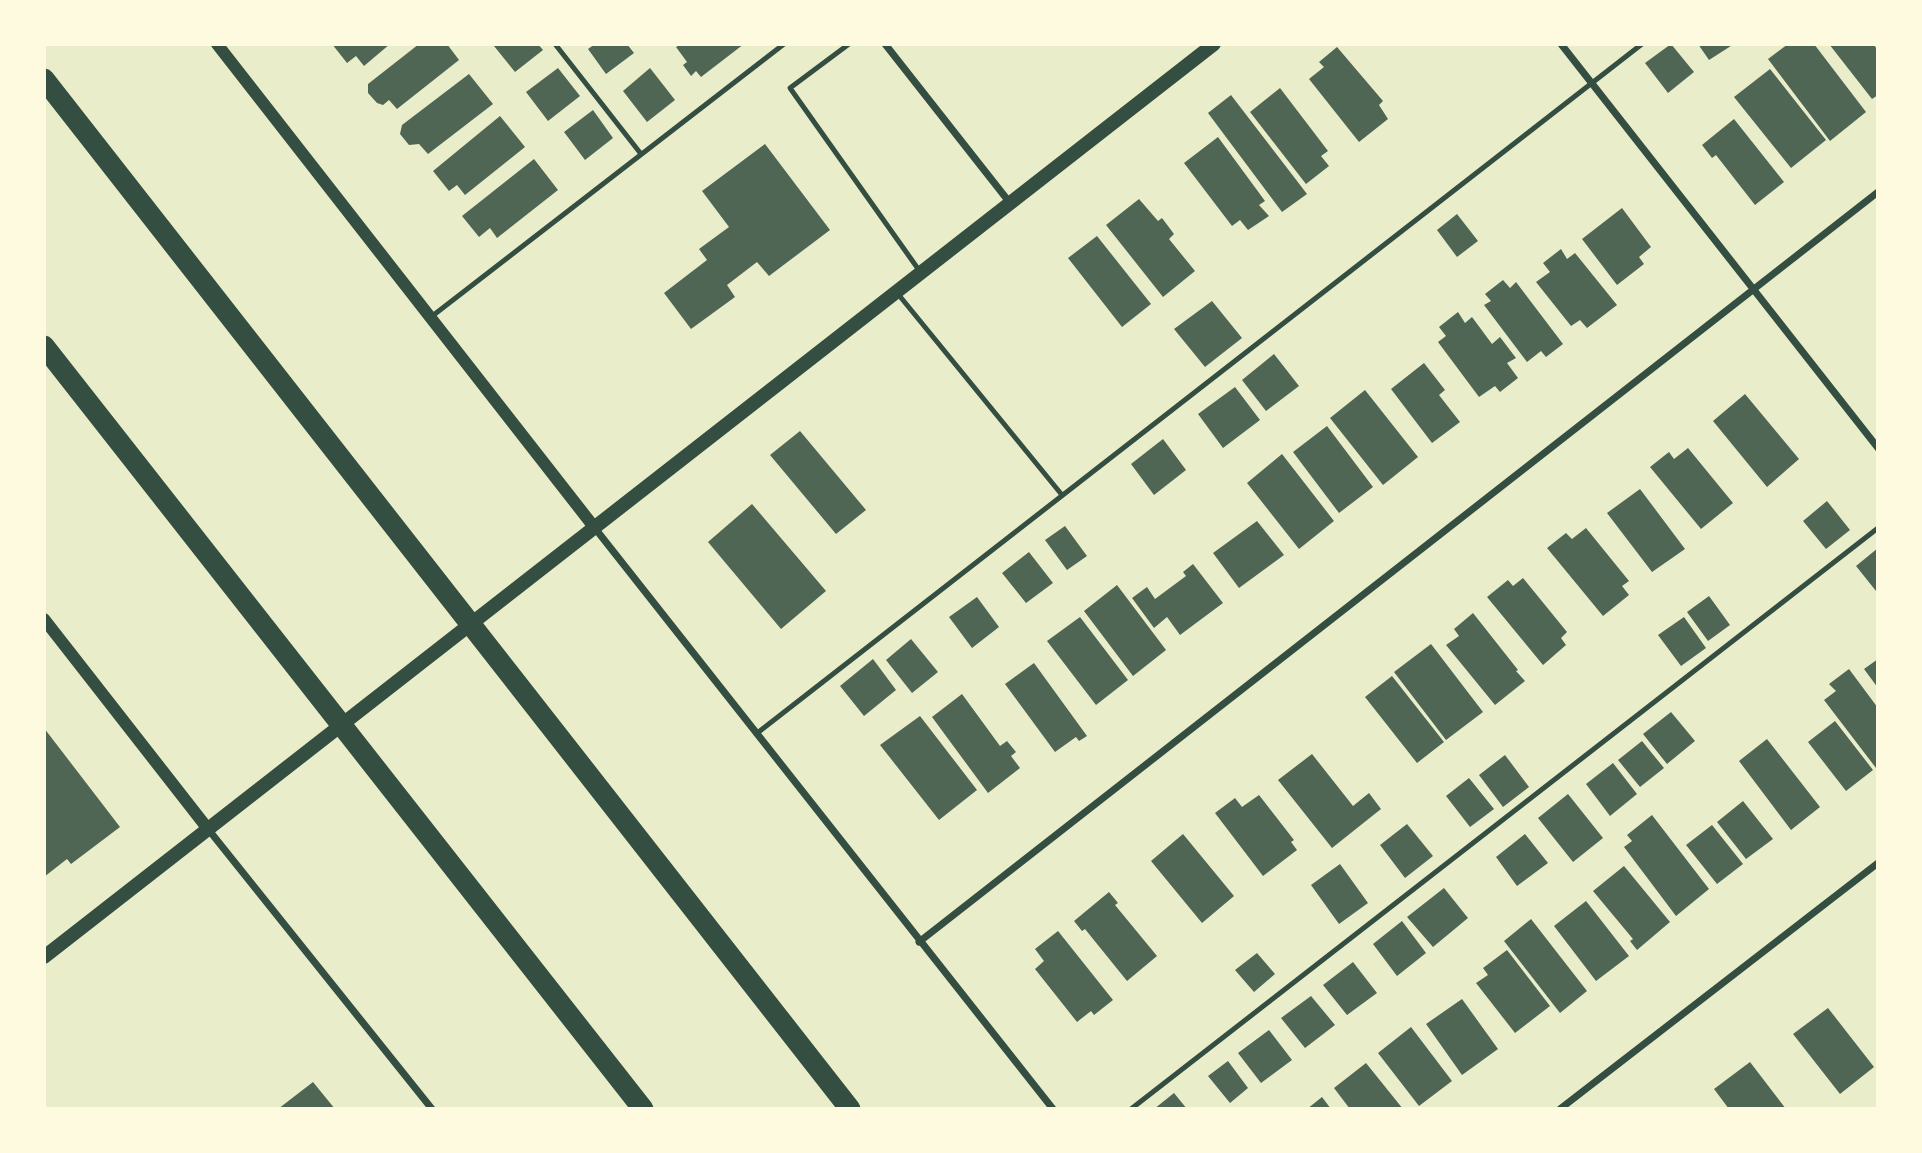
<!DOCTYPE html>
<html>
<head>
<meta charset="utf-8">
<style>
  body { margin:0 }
  #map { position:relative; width:1922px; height:1153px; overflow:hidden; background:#e9edc9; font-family:"Fira Sans",sans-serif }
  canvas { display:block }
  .frame { position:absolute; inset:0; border:46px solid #fefae0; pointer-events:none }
</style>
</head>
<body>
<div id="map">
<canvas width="1922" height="1153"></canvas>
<div class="frame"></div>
</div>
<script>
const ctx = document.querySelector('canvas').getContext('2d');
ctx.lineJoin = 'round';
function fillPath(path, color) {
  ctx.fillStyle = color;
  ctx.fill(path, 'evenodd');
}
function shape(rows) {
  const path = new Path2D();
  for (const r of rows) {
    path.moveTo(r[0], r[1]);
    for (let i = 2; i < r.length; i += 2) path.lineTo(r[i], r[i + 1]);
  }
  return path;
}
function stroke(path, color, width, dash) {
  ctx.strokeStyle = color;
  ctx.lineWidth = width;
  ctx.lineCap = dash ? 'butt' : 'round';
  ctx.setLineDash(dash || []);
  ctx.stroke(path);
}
fillPath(shape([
  [332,44,390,44,364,66,356,56,347,63],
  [419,44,447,44,459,60,397,109,389,100,383,105,377,103,368,93,368,84],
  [497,44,538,44,543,50,515,72,494,46],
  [595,44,627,44,634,53,606,74,588,49],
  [681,44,744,44,701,77,696,71,691,76,683,65,687,62,676,47],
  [1671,44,1694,72,1668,93,1645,63],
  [1698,44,1734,44,1709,60],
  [1788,44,1814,44,1866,112,1830,141,1768,59],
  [1829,44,1873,44,1878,50,1878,95,1872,99],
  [1337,47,1383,101,1379,105,1388,119,1359,142,1309,79,1324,67,1319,62],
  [558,68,580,96,548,121,526,92],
  [650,68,675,100,647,122,623,91],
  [1770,69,1826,140,1791,168,1734,97],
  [469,74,493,104,428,154,419,144,409,145,400,134,402,125],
  [1280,88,1328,151,1321,156,1329,166,1306,184,1250,112],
  [1231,95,1307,194,1282,212,1208,113],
  [593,110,613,138,585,160,564,132],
  [500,116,525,147,465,195,457,185,449,191,433,171],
  [1734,119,1784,182,1755,205,1716,155,1712,158,1702,145],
  [1218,137,1265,201,1259,205,1269,216,1248,230,1240,220,1232,226,1184,163],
  [765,144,830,230,769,276,757,262,727,285,735,297,691,329,664,293,707,260,699,249,729,227,702,191],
  [534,159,558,190,497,238,490,228,479,237,462,216],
  [1139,199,1158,221,1162,218,1174,234,1169,239,1195,271,1163,297,1106,225],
  [1622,208,1651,247,1639,257,1644,264,1617,285,1582,239],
  [1457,214,1478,241,1457,257,1437,230],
  [1097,236,1151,304,1122,327,1068,258],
  [1561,249,1567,259,1575,253,1617,305,1587,328,1580,320,1571,326,1536,282,1550,272,1543,263],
  [1503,280,1510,288,1516,282,1563,344,1546,357,1541,351,1527,362,1484,305,1491,301,1485,294],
  [1212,301,1242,338,1205,367,1174,329],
  [1458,312,1465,323,1472,317,1492,344,1500,337,1516,358,1507,363,1518,378,1500,392,1495,386,1479,397,1438,342,1446,336,1439,327],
  [1274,354,1299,386,1266,411,1242,380],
  [1424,363,1445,390,1439,395,1460,422,1432,443,1391,389],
  [1235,387,1260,420,1223,448,1198,414],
  [1365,390,1418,457,1383,485,1330,418],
  [1745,394,1799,459,1767,487,1713,421],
  [1327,426,1373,487,1339,513,1293,452],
  [800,431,866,510,836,534,770,455],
  [1163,439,1186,470,1154,495,1131,464],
  [1688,448,1733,503,1701,529,1650,467,1669,452,1674,459],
  [1282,454,1334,521,1299,549,1247,483],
  [1640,489,1685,549,1652,572,1607,513],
  [1827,501,1850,530,1826,549,1803,521],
  [752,504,826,591,781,629,708,542],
  [1257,521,1284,555,1239,588,1213,553],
  [1065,526,1087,556,1067,570,1045,540],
  [1586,528,1629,581,1622,586,1629,595,1603,616,1547,548,1566,533,1572,539],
  [1878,548,1878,589,1876,591,1856,566],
  [1029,552,1053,583,1026,603,1002,573],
  [1193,564,1223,603,1180,635,1167,617,1154,628,1132,598,1147,587,1155,599,1186,576,1183,572],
  [1523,578,1567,632,1561,638,1566,645,1543,665,1487,597,1508,580,1513,586],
  [1117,585,1166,650,1133,676,1084,611],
  [1709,596,1730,625,1708,641,1687,612],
  [977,597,999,627,972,648,949,617],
  [1473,613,1518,670,1516,671,1525,681,1495,705,1446,645,1459,636,1454,629],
  [1080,617,1128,680,1096,705,1047,641],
  [1684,617,1706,648,1681,666,1658,635],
  [911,639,938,672,912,693,886,660],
  [1431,644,1483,712,1446,740,1394,672],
  [873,659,896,690,864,716,840,686],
  [1878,659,1878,688,1864,669],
  [1034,663,1087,736,1079,741,1076,737,1055,752,1005,684],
  [1849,669,1878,708,1878,767,1876,768,1824,700,1836,691,1829,684],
  [1392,676,1444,742,1417,763,1365,697],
  [962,694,1000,746,1007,741,1016,752,1011,756,1020,768,988,793,932,717],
  [1671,712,1695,741,1667,764,1643,734],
  [920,716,977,790,939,820,880,745],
  [1835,721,1873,770,1846,791,1808,742],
  [44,728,120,827,71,864,67,859,44,877],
  [1767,739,1820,807,1791,830,1739,761],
  [1642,741,1664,768,1640,787,1618,760],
  [1312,754,1353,806,1369,793,1381,809,1332,848,1278,780],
  [1505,755,1529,787,1503,807,1479,775],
  [1613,763,1637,794,1610,816,1586,784],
  [1469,778,1494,809,1470,827,1446,796],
  [1568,794,1603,838,1573,862,1538,818],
  [1259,795,1294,840,1291,842,1297,850,1263,876,1215,813,1235,798,1242,807],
  [1743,801,1773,839,1746,859,1717,822],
  [1652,815,1709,889,1676,916,1624,847,1632,841,1627,835],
  [1407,824,1433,856,1405,878,1380,845],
  [1712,825,1743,864,1717,884,1686,845],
  [1183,834,1234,896,1202,923,1151,861],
  [1525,834,1548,863,1517,886,1496,857],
  [1340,864,1368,903,1339,924,1311,885],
  [1624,866,1670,922,1637,950,1630,941,1633,939,1593,891],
  [1444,888,1468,918,1433,947,1407,917],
  [1109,892,1118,903,1115,905,1157,956,1127,981,1085,929,1082,931,1074,921],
  [1586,901,1629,956,1596,981,1554,926],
  [1531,919,1587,991,1560,1013,1504,941],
  [1402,921,1426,953,1397,976,1373,944],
  [1058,931,1113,1000,1094,1015,1091,1011,1077,1022,1035,969,1044,961,1035,949],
  [1507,950,1550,1006,1515,1033,1476,983,1488,975,1483,968],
  [1257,953,1275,974,1254,992,1235,970],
  [1353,962,1377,993,1347,1015,1323,985],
  [1311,996,1335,1025,1305,1048,1281,1018],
  [1462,999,1498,1049,1462,1075,1426,1024],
  [1828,1008,1874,1067,1840,1094,1793,1034],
  [1411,1027,1452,1081,1419,1106,1378,1053],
  [1269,1030,1292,1060,1261,1083,1238,1053],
  [1228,1061,1248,1088,1230,1103,1208,1076],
  [1750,1062,1786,1109,1729,1109,1714,1089],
  [1366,1063,1403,1109,1350,1109,1334,1088],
  [313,1082,335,1109,278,1109],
  [1174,1093,1187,1109,1154,1109],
  [1322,1097,1331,1109,1307,1109]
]), '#4f6655');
stroke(shape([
  [555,44,641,154],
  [849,44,790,88,921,273],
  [898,294,1062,495],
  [431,317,784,44],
  [756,734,1642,44],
  [1131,1109,1878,528]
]), '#344e41', 5);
stroke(shape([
  [885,44,1010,203],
  [1561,44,1878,448],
  [594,527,1053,1109],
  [208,829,432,1109],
  [919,942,1878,192],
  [1560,1109,1878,863]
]), '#344e41', 7);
stroke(shape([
  [217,44,594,527],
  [44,619,208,829]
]), '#344e41', 12);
stroke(shape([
  [44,957,1214,44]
]), '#344e41', 14);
stroke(shape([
  [44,79,850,1109],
  [44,346,643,1109]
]), '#344e41', 21);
</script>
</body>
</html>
